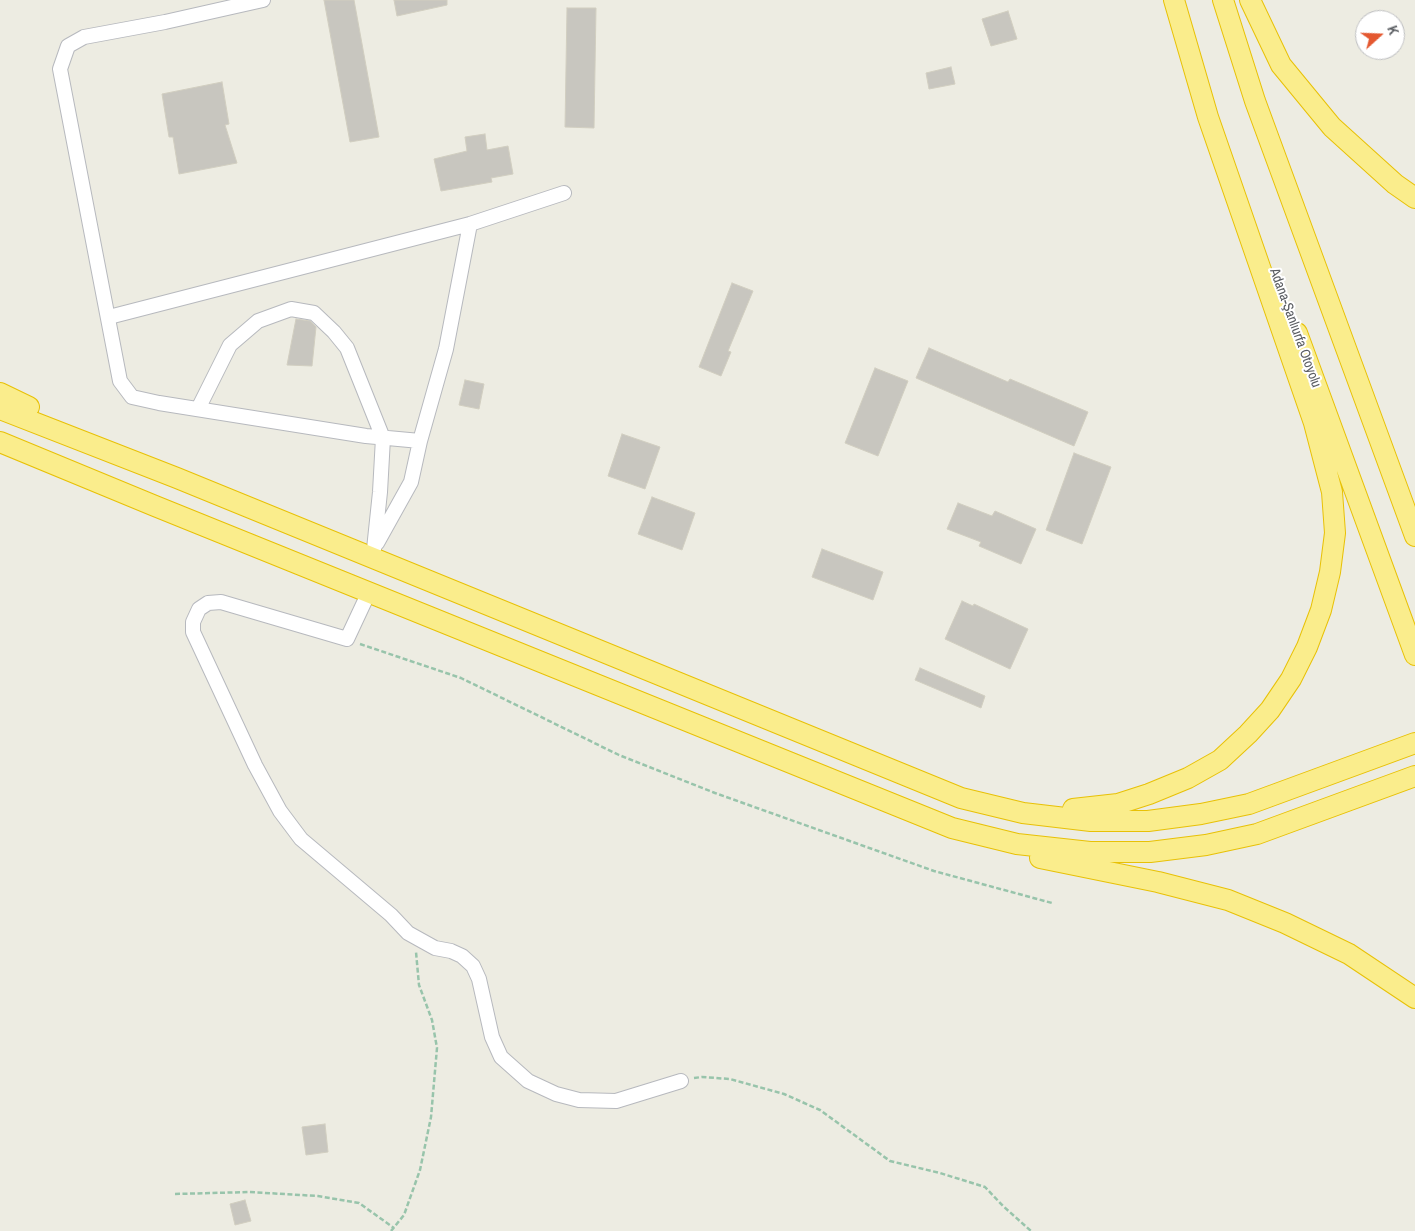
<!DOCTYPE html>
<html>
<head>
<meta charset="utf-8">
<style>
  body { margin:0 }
  #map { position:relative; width:1415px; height:1231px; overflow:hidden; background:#edece2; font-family:"Archivo Narrow",sans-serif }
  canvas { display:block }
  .north { position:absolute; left:1355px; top:10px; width:50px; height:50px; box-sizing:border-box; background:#fff; border:1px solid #bdbec0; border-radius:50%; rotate:70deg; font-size:14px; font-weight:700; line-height:20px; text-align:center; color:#5a5d62 }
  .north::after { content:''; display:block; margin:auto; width:18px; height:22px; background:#e45830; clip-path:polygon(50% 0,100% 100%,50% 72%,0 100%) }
</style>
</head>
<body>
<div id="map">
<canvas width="1415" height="1231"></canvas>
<div class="north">K</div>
</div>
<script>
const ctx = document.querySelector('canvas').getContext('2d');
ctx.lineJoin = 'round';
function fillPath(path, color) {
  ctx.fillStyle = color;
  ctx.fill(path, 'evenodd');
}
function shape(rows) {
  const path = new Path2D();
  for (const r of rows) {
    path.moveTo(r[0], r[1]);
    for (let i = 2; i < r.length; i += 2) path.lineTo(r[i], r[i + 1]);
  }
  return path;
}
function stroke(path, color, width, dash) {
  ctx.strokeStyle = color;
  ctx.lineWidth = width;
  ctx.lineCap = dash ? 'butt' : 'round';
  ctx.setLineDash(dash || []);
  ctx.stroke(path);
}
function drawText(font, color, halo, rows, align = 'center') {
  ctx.font = font + ' "Archivo Narrow",sans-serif';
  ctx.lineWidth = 4;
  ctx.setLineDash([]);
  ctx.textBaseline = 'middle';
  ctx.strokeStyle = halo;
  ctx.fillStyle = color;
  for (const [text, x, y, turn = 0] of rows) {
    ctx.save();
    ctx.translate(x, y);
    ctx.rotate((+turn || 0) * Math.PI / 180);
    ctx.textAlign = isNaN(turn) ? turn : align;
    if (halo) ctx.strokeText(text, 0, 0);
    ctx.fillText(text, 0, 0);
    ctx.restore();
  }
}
const building = shape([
  [324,0,354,0,379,137,350,142,324,0],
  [394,0,447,0,447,5,397,16,394,0],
  [567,8,596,8,594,128,565,127,567,8],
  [1008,11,1017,39,991,46,982,19,1008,11],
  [951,67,955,84,929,89,926,73,951,67],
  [222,82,229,124,225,125,237,163,179,174,173,137,169,137,162,94,222,82],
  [485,134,487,150,508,146,513,174,491,178,492,182,441,191,434,159,467,151,465,137,485,134],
  [732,283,753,291,728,351,731,352,721,376,699,367,732,283],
  [296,319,310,321,316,327,312,366,287,365,296,319],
  [929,348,1008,382,1010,379,1088,412,1074,446,916,378,929,348],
  [875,368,908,381,878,456,845,443,875,368],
  [465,380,484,384,479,409,459,405,465,380],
  [622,434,660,447,645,489,608,476,622,434],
  [1074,453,1111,467,1082,544,1046,530,1074,453],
  [652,497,695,513,682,550,638,534,652,497],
  [958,503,992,516,995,511,1036,529,1021,564,979,546,981,542,947,529,958,503],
  [822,549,883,572,873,600,812,577,822,549],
  [962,601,973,606,974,604,1028,629,1010,669,945,639,962,601],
  [920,668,985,696,981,708,915,680,920,668],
  [325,1124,328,1152,306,1155,302,1127,325,1124],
  [245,1200,251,1221,235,1225,230,1204,245,1200]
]);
fillPath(building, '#c8c6bf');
stroke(building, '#d1cec0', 1);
const minor = shape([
  [263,0,165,22,84,37,68,46,60,69,120,381,132,397,159,403,366,436,420,441],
  [109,317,470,224,564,193],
  [198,409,230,345,258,321,291,309,314,313,334,332,347,348,383,438,380,492,374,549],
  [377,543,411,482,420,441,446,349,470,224],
  [369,592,347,639,221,602,208,603,199,609,193,622,193,632,200,647,255,765,280,811,301,839,391,915,408,933,435,948,451,951,462,956,473,966,479,979,492,1037,501,1057,528,1081,556,1094,579,1100,616,1101,681,1081]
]);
const highway = shape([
  [1223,0,1255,101,1415,536],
  [1250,0,1281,65,1332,127,1395,184,1415,198],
  [1297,333,1415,655],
  [0,393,29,407],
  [0,409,177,478,961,798,1023,813,1091,821,1148,821,1201,814,1249,804,1415,743],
  [0,442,155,506,952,828,1017,844,1090,852,1150,852,1206,845,1257,834,1415,776],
  [1073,809,1118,804,1149,794,1188,778,1220,760,1248,734,1270,710,1291,679,1307,647,1321,610,1330,572,1335,533,1332,492,1314,423,1208,117,1174,0],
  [1040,858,1158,882,1228,900,1285,923,1349,954,1415,998]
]);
stroke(minor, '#b7b9be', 16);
stroke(highway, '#e8c106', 22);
stroke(shape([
  [360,644,461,678,619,755,715,793,934,871,1052,903],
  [694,1078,702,1077,730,1079,784,1094,820,1110,890,1161,940,1173,985,1187,1003,1206,1031,1231],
  [175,1194,249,1192,318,1196,359,1203,394,1228],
  [391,1231,404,1215,420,1170,431,1117,437,1048,432,1020,419,985,416,952]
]), '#98c4ab', 2.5, [5, 2.5]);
stroke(minor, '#fff', 14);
stroke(highway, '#faed8c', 20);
drawText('14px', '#5a5d62', '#fff', [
  ["Adana-Şanlıurfa Otoyolu",1295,328,70]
]);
</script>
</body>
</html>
